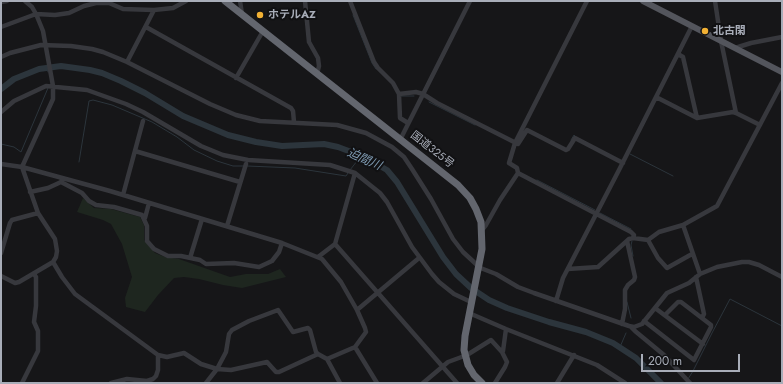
<!DOCTYPE html>
<html>
<head>
<meta charset="utf-8">
<style>
  body { margin:0 }
  #map { position:relative; width:783px; height:384px; overflow:hidden; background:#161618; font-family:Jost,sans-serif }
  canvas { display:block }
  .frame { position:absolute; inset:0; border:2px solid #a8adb8; pointer-events:none }
  .scale { position:absolute; left:641px; top:354px; width:99px; height:18px; box-sizing:border-box; border:2px solid #a8adb8; border-top:0; padding-left:5px; font-size:12px; line-height:14px; white-space:nowrap; color:#a8adb8; -webkit-text-stroke:3px #111113; paint-order:stroke }
</style>
</head>
<body>
<div id="map">
<canvas width="783" height="384"></canvas>
<div class="frame"></div>
<div class="scale">200 m</div>
</div>
<script>
const ctx = document.querySelector('canvas').getContext('2d');
ctx.lineJoin = 'round';
function fillPath(path, color) {
  ctx.fillStyle = color;
  ctx.fill(path, 'evenodd');
}
function shape(rows) {
  const path = new Path2D();
  for (const r of rows) {
    path.moveTo(r[0], r[1]);
    for (let i = 2; i < r.length; i += 2) path.lineTo(r[i], r[i + 1]);
  }
  return path;
}
function stroke(path, color, width, dash) {
  ctx.strokeStyle = color;
  ctx.lineWidth = width;
  ctx.lineCap = dash ? 'butt' : 'round';
  ctx.setLineDash(dash || []);
  ctx.stroke(path);
}
function drawText(font, color, halo, rows, align = 'center') {
  ctx.font = font + ' Jost,"Noto Sans JP",sans-serif';
  ctx.lineWidth = 4;
  ctx.setLineDash([]);
  ctx.textBaseline = 'middle';
  ctx.strokeStyle = halo;
  ctx.fillStyle = color;
  for (const [text, x, y, turn = 0] of rows) {
    ctx.save();
    ctx.translate(x, y);
    ctx.rotate((+turn || 0) * Math.PI / 180);
    ctx.textAlign = isNaN(turn) ? turn : align;
    if (halo) ctx.strokeText(text, 0, 0);
    ctx.fillText(text, 0, 0);
    ctx.restore();
  }
}
fillPath(shape([
  [83,198,94,208,111,209,140,217,144,225,144,240,155,253,165,257,179,259,230,277,246,274,268,274,280,269,286,277,242,288,223,285,199,279,184,277,174,278,158,295,145,312,126,307,125,298,132,277,122,244,111,224,103,220,77,212]
]), '#1e261f');
stroke(shape([
  [353,15,372,63,376,69],
  [47,68,48,72],
  [401,96,414,96],
  [429,102,475,125],
  [571,140,574,135,575,136],
  [1,144,14,147,21,152,48,88],
  [630,154,673,176],
  [79,162,89,101,93,100,112,105,152,122,177,137,194,150,217,161,233,166,244,166],
  [247,166,295,168,346,176,348,173],
  [350,170,361,156],
  [537,180,595,210],
  [600,213,631,229],
  [632,241,631,245,633,256],
  [627,302,631,318],
  [620,347,626,333],
  [688,379,693,371,712,333,730,299,782,326]
]), '#2c353c', 1);
stroke(shape([
  [1,89,14,79,39,69,61,66,90,70,102,73,121,81,145,93,183,116,228,135,256,142,282,146,324,144,338,147,362,156,387,170,397,182,443,257,456,274,471,288,489,300,507,308,549,322,586,332,613,343,636,358,661,383]
]), '#2c353c', 6);
stroke(shape([
  [240,1,242,14],
  [305,1,309,42,318,58,319,66,317,74],
  [350,1,374,62,378,68,393,83,399,94,400,118,408,123],
  [587,1,515,143,509,163,517,168,518,173,631,232,634,235,633,238],
  [715,1,721,41,736,113],
  [1,2,7,1],
  [1,27,36,14,55,15,69,13,84,6,96,3,109,3,123,9,154,10,173,8,186,1],
  [146,27,291,108,293,111,294,122],
  [735,48,751,43,782,37],
  [678,54,683,57,697,118],
  [1,57,10,53,41,45,71,46,92,49,103,52,127,62,210,104,236,115,260,121,337,125,366,133,392,147,404,157,412,169,431,199,453,239,463,252,476,264,478,267,496,274,518,287,534,293,629,326,634,327,642,324,667,293,689,283,700,274,717,267,742,262,749,262,759,265,782,277],
  [127,62,154,10],
  [236,78,263,31],
  [399,94,416,92,423,94,437,103,518,144,527,130,566,150,568,149,575,138,623,163],
  [656,97,697,118,733,112,736,113,760,125],
  [1,112,14,101,46,86,87,90,126,104,143,112,201,146,223,155,248,160,330,165,355,173,380,193,387,202,412,247,432,274,439,282,454,294,471,302],
  [400,140,470,1],
  [135,151,240,182],
  [1,164,22,167,110,191,282,243,322,259,341,282,357,310,365,328,366,332,355,347,327,359],
  [61,182,82,193,89,201,96,205,114,207,142,215,147,226,147,241,154,249,168,256,181,256,200,260,206,264,234,263,259,267,272,261,279,252,282,243],
  [30,192,48,188,61,182,62,180],
  [123,195,143,121],
  [145,218,149,203],
  [683,225,700,274],
  [227,226,246,164],
  [482,230,486,225,500,200,518,173],
  [648,240,658,258,667,268,692,254],
  [335,244,457,383],
  [1,253,10,223,12,220,38,213],
  [318,257,335,244,355,173],
  [190,258,202,219],
  [53,262,62,277,75,294,158,355,167,357,184,353,201,364,217,369,231,370,267,362,276,372,279,372,318,354],
  [568,269,598,267,629,239,633,238,648,240,659,232,683,225,717,206,782,83],
  [1,276,15,283,19,282,53,262,56,257,57,251,55,239,38,213,22,167,53,99,53,86,43,31,36,14,32,7,25,1],
  [696,277,704,314,702,318],
  [556,301,563,278,619,170,692,26],
  [655,308,703,344],
  [357,310,419,258],
  [469,313,506,329,597,365,625,383],
  [644,321,694,360,711,327,711,325,681,302,678,302,665,315],
  [622,324,625,309,625,290,628,285,634,280,635,277,627,241],
  [631,327,635,331,664,355,690,383],
  [355,347,377,383],
  [502,352,503,351,506,329],
  [22,383,38,351,38,331,34,322,36,306,36,277,34,274],
  [111,383,127,379,147,381,153,379,156,376,158,370,158,355],
  [206,383,217,369,226,352,229,334,232,330,249,321,278,310,293,332,308,328,310,330,316,352,318,354,327,359,340,383],
  [423,383,448,362,467,355,491,340,502,352,507,362,505,367,495,383],
  [557,383,574,355]
]), '#37383d', 4.5);
stroke(shape([
  [643,1,782,72]
]), '#53555c', 6);
stroke(shape([
  [225,1,458,185,470,198,476,209,481,222,482,249,465,336,464,350,468,365,474,375,482,383]
]), '#63666e', 7);
for (const [x, y, r, color] of [
  [260,15,4,"#f2b134"],
  [705,31,4,"#f2b134"]
]) {
  const dot = new Path2D();
  dot.arc(x, y, r, 0, 2 * Math.PI);
  ctx.fillStyle = color;
  ctx.fill(dot);
  stroke(dot, '#111113', 1.5);
}
drawText('bold 11px', '#a8adb8', '#111113', [
  ["ホテルAZ",268,15],
  ["北古閑",713,31]
], 'left');
drawText('11px', '#a8adb8', '#111113', [
  ["国道325号",432,150,38]
]);
drawText('italic 12px', '#7f9bb3', '#111113', [
  ["迫間川",364,160,24]
]);
</script>
</body>
</html>
